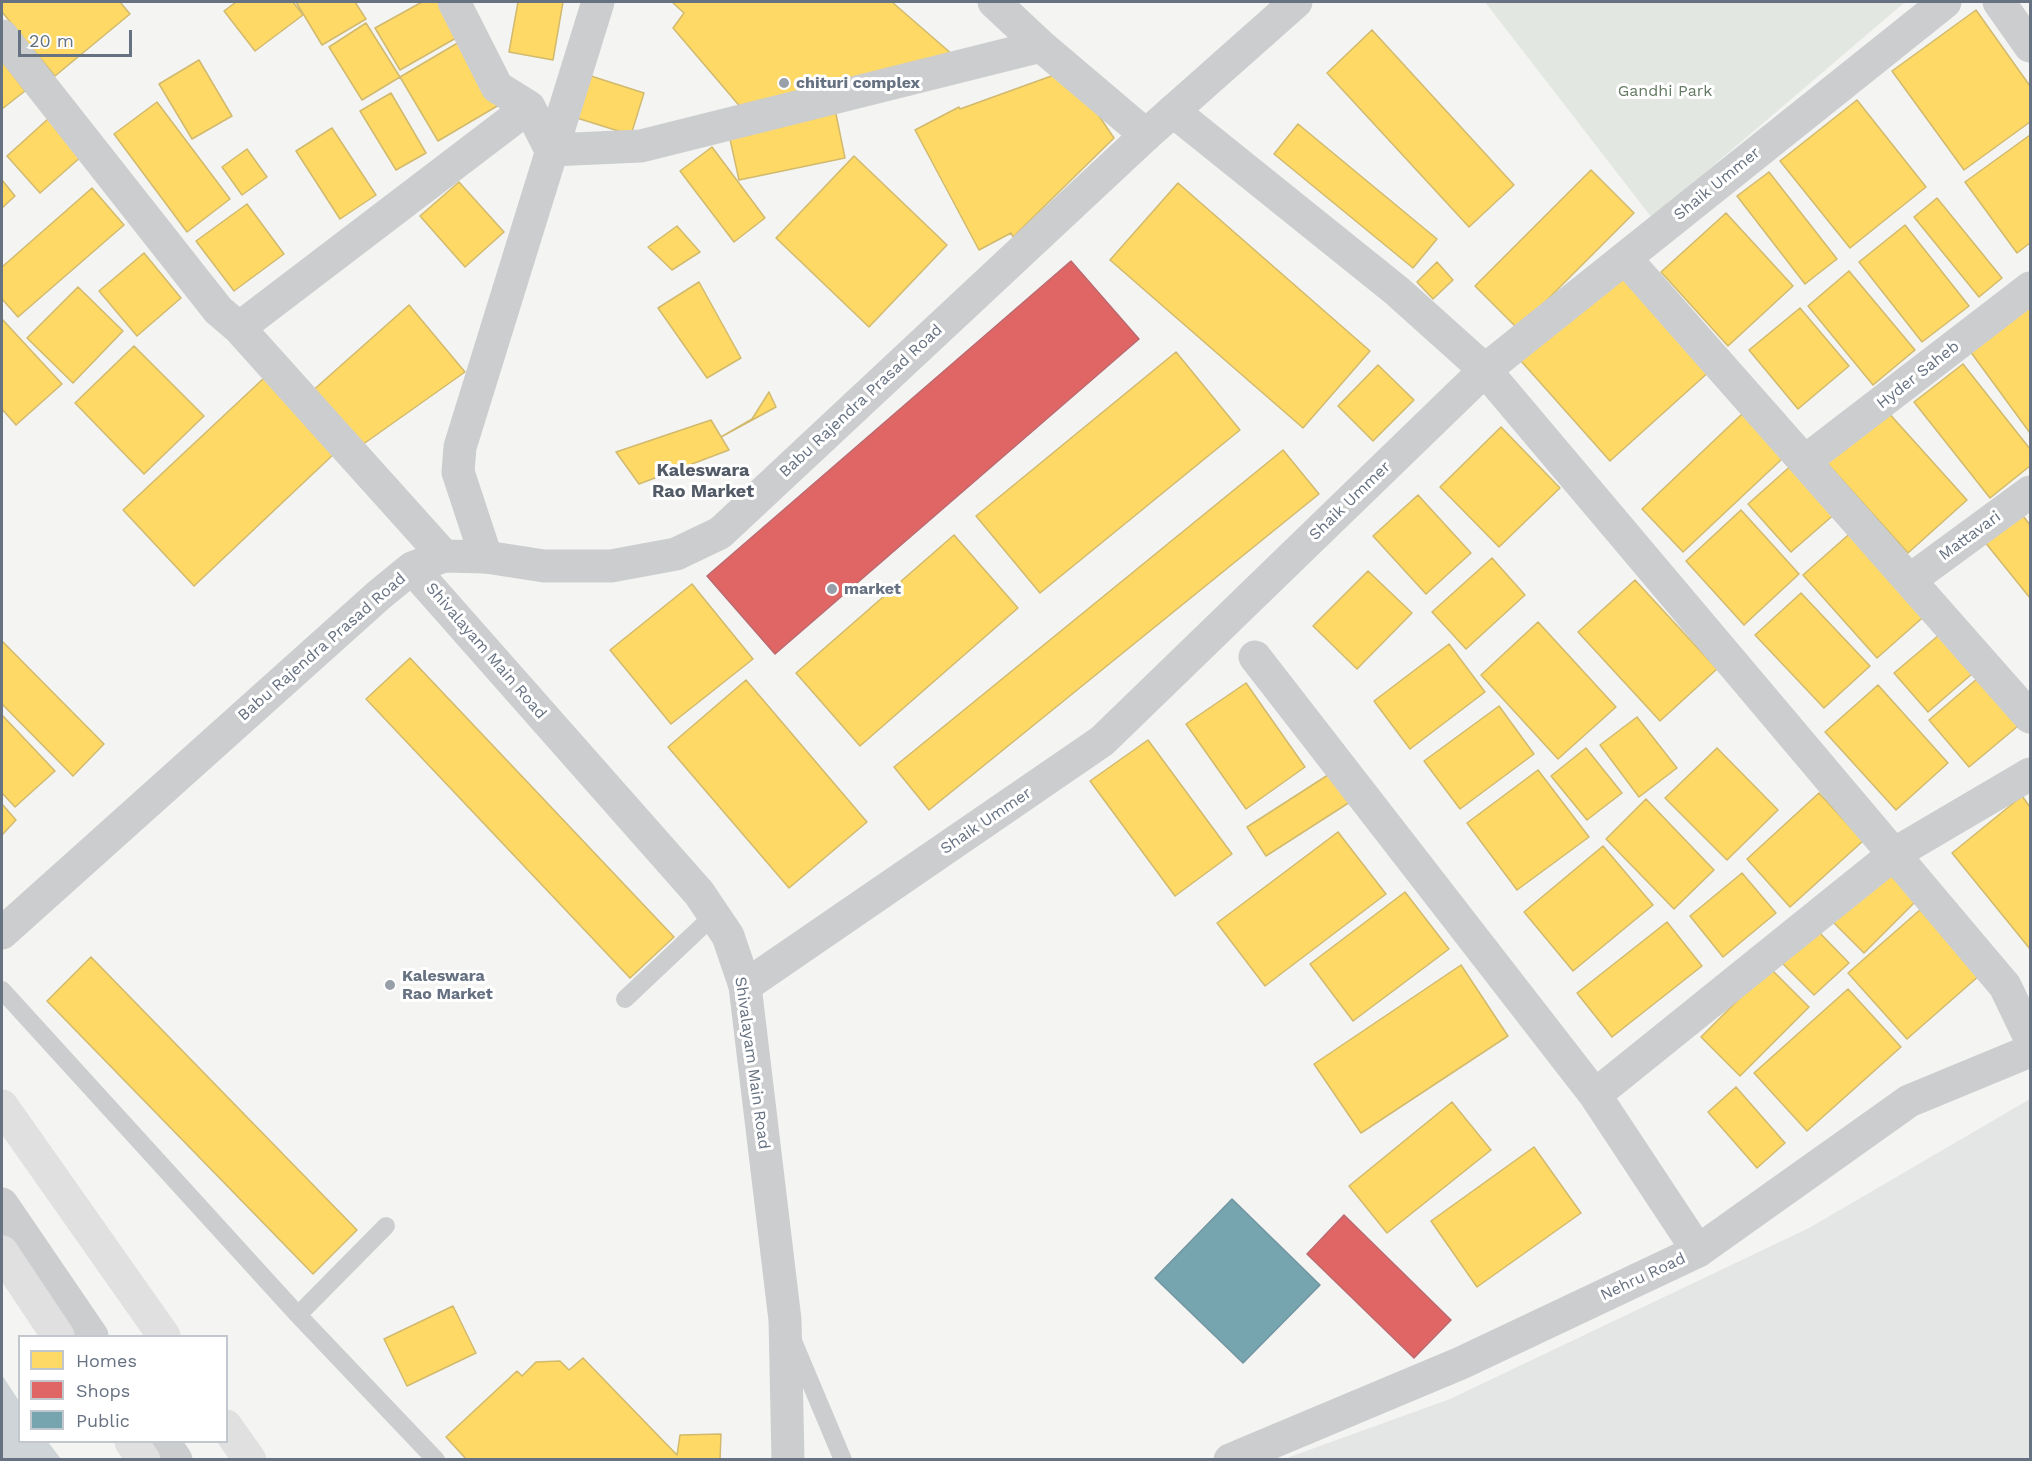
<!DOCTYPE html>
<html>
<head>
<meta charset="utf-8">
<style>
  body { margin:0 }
  #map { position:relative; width:2032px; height:1461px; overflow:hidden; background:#f4f4f3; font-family:"Work Sans",sans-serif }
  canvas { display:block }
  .frame { position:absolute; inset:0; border:3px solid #667181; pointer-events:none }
  .legend { position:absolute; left:18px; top:1335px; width:210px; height:108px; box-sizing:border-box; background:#fff; border:2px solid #c2c6cd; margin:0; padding:8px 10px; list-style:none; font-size:18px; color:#667181 }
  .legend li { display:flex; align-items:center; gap:12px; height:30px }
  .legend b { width:30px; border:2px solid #c2c6cd }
  .scale { position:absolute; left:18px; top:30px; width:114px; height:27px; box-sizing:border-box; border:3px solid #667181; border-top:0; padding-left:8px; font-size:18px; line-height:21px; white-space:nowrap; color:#667181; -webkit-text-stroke:4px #fff; paint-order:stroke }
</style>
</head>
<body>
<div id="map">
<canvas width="2032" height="1461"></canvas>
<div class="frame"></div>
<ul class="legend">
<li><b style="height:16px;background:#ffd966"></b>Homes</li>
<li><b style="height:16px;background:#e06666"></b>Shops</li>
<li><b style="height:16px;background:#76a5af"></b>Public</li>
</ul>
<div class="scale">20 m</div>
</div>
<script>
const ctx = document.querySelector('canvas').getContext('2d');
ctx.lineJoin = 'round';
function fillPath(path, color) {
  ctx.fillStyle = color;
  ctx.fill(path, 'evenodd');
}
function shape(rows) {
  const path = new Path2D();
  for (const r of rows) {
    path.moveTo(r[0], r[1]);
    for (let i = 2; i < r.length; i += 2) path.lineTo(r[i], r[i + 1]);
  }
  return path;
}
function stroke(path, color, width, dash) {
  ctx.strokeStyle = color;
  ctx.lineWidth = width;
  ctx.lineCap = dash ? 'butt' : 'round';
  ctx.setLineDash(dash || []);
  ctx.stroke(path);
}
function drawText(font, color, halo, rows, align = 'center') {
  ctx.font = font + ' "Work Sans",sans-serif';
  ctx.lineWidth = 6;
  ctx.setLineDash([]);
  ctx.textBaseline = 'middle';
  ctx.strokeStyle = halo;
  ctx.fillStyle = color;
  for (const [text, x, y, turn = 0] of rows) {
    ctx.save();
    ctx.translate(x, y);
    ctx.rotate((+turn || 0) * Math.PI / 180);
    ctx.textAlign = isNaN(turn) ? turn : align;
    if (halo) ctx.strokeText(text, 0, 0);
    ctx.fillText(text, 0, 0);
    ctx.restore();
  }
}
fillPath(shape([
  [2030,1099,2030,1459,1284,1459,1450,1399,1809,1228]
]), '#e4e5e5');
fillPath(shape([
  [1485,2,1905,2,1652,218]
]), '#e3e7e1');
fillPath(shape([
  [2,1375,19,1401,20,1442,48,1442,61,1459,2,1459]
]), '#ced4d8');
const homes = shape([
  [2,2,120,2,130,14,55,76,2,12,2,2],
  [236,2,293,2,303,15,255,51,224,11,236,2],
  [296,2,355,2,366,19,322,45,296,2],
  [422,2,445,2,463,34,400,70,375,28,422,2],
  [518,2,563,2,553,60,509,52,518,2],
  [672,2,892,2,953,55,743,110,673,28,684,13,672,2],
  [1976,10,2030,86,2030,122,1964,170,1892,71,1976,10],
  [366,23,400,77,362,100,329,47,366,23],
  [1372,30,1514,185,1469,227,1327,73,1372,30],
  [466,38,504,102,438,141,400,77,466,38],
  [199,60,232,116,192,139,159,84,199,60],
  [2,61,25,91,2,109,2,61],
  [1068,70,1114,138,1013,237,1011,233,979,250,915,130,959,107,960,109,1068,70],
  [591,76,644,93,631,135,577,118,591,76],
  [391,93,426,153,396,170,360,111,391,93],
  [1857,100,1926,187,1850,248,1780,161,1857,100],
  [157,102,230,199,187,232,114,134,157,102],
  [835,109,845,158,739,180,728,130,835,109],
  [49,118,82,156,40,193,7,156,49,118],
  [1298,124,1437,239,1413,268,1274,154,1298,124],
  [332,128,376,195,340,219,296,151,332,128],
  [2030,135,2030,243,2017,253,1965,182,2030,135],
  [712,147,765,218,734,242,680,171,712,147],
  [247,149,267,177,242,195,222,167,247,149],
  [854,156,947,245,869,327,776,238,854,156],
  [1591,170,1634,213,1518,329,1475,286,1591,170],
  [1769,172,1837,259,1805,284,1737,196,1769,172],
  [2,180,15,196,2,208,2,180],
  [459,182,504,232,465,267,420,216,459,182],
  [1178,183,1370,351,1303,428,1110,260,1178,183],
  [92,188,124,225,18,317,2,299,2,267,92,188],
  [1937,198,2002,278,1979,297,1914,217,1937,198],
  [247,204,284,254,234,291,196,241,247,204],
  [1726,213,1793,286,1728,346,1661,272,1726,213],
  [1905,225,1969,306,1922,342,1859,262,1905,225],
  [677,226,700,252,672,270,648,247,677,226],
  [144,253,181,298,137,336,99,291,144,253],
  [1437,262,1453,280,1433,299,1417,282,1437,262],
  [1622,270,1711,370,1610,461,1521,361,1622,270],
  [1849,271,1915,350,1873,385,1808,306,1849,271],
  [699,282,741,358,707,378,658,308,699,282],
  [78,287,123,331,73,383,27,338,78,287],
  [409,305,465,372,362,445,310,393,409,305],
  [2030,307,2030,433,1970,351,2030,307],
  [1800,308,1849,366,1798,409,1749,350,1800,308],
  [2,319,62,384,16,425,2,409,2,319],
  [134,346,204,416,144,474,75,403,134,346],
  [1176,352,1240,430,1040,593,976,516,1176,352],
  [1963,364,2030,449,2030,466,1990,498,1914,402,1963,364],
  [1378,365,1414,400,1373,441,1338,406,1378,365],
  [265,377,336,452,194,586,123,510,265,377],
  [769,392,776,407,721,437,752,419,769,392],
  [1886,410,1967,500,1908,553,1827,463,1886,410],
  [1742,414,1783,458,1683,552,1642,509,1742,414],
  [711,420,729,450,639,484,616,452,711,420],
  [1501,427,1560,488,1499,547,1440,487,1501,427],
  [1283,450,1319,494,929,810,894,767,1283,450],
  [1794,463,1837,512,1791,552,1748,504,1794,463],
  [1418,495,1471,553,1426,594,1373,536,1418,495],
  [1741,510,1799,574,1744,625,1686,561,1741,510],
  [2020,512,2030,525,2030,598,1984,541,2020,512],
  [1855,529,1929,612,1877,658,1803,575,1855,529],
  [954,535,1018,608,860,746,796,673,954,535],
  [1492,558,1525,595,1466,649,1432,612,1492,558],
  [1368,571,1412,613,1357,669,1313,626,1368,571],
  [1635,580,1717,669,1660,721,1578,632,1635,580],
  [692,584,753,659,671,724,610,650,692,584],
  [1801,593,1870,666,1824,708,1755,635,1801,593],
  [1538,622,1616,707,1558,759,1481,675,1538,622],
  [1939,635,1973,673,1928,712,1894,673,1939,635],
  [2,641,104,744,73,776,2,704,2,641],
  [1449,644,1485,692,1410,749,1374,701,1449,644],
  [410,658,674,937,630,978,366,699,410,658],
  [1978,678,2018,726,1969,767,1929,720,1978,678],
  [746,680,867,822,789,888,668,747,746,680],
  [1246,683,1305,767,1246,809,1186,724,1246,683],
  [1878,685,1948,763,1896,810,1825,732,1878,685],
  [1499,706,1534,754,1460,809,1424,761,1499,706],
  [2,715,55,771,15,807,2,793,2,715],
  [1637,717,1677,768,1639,797,1600,745,1637,717],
  [1148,740,1232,854,1175,896,1090,781,1148,740],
  [1586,748,1622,793,1587,820,1551,776,1586,748],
  [1717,748,1778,810,1727,860,1665,798,1717,748],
  [1538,770,1589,837,1517,890,1467,823,1538,770],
  [1331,773,1350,802,1266,856,1247,827,1331,773],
  [1819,793,1863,841,1790,907,1747,859,1819,793],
  [2022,796,2030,807,2030,949,1952,853,2022,796],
  [1646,799,1714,870,1674,909,1606,839,1646,799],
  [2,804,16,820,2,835,2,804],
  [1338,832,1386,894,1265,986,1217,923,1338,832],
  [1603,846,1653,905,1573,971,1524,912,1603,846],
  [1885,870,1916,901,1864,953,1833,922,1885,870],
  [1742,873,1776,913,1723,957,1690,916,1742,873],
  [1405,892,1449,949,1353,1021,1310,964,1405,892],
  [1921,909,1980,975,1907,1039,1848,973,1921,909],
  [1667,922,1702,966,1612,1037,1577,993,1667,922],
  [1815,928,1849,963,1814,995,1780,961,1815,928],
  [91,957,357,1230,313,1274,47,1001,91,957],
  [1461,965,1508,1036,1361,1133,1314,1064,1461,965],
  [1770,968,1809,1007,1740,1076,1701,1037,1770,968],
  [1848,989,1901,1047,1807,1131,1754,1073,1848,989],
  [1736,1087,1785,1143,1757,1168,1708,1112,1736,1087],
  [1452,1102,1491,1150,1387,1233,1349,1186,1452,1102],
  [1534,1147,1581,1213,1477,1287,1431,1221,1534,1147],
  [453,1306,476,1353,407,1386,384,1339,453,1306],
  [583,1358,677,1455,680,1435,721,1434,720,1460,467,1460,446,1437,517,1371,522,1376,536,1362,560,1361,569,1370,583,1358]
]);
fillPath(homes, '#ffd966');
stroke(homes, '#d1ba6e', 1.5);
const shops = shape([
  [1071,261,1139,339,775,654,707,576,1071,261],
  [1344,1215,1451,1320,1414,1358,1307,1254,1344,1215]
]);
fillPath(shops, '#e06666');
stroke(shops, '#bb696e', 1.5);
const public = shape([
  [1232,1199,1320,1285,1243,1363,1155,1278,1232,1199]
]);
fillPath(public, '#76a5af');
stroke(public, '#7195a1', 1.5);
stroke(shape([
  [2,990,298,1315,436,1460],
  [625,999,714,915],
  [298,1315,386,1226],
  [793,1341,843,1460]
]), '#cccdce', 18);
stroke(shape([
  [454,2,497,87,529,107,551,150,641,146,1041,46],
  [994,2,1041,46,1146,135],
  [1999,2,2030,46],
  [2,36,218,310,239,328,444,556],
  [1173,111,1397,291,1485,370,2005,986,2030,1038],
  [1625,258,2030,717],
  [239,328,529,107],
  [1805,461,2030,288],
  [486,557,458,472,460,447,598,2],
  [1910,580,2030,492],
  [1255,657,1595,1095,1698,1251],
  [745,986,1102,741,1485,370,1945,2],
  [1595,1095,1894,854,2030,774]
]), '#cccdce', 33);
stroke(shape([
  [412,568,699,893,728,936,745,986,785,1320,788,1460],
  [2,933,379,595,412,568,444,556,486,557,544,566,611,566,676,554,720,533,1146,135,1296,2],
  [2,1204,92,1336],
  [164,1442,176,1460],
  [1230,1460,1461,1363,1698,1251,1909,1101,2030,1051]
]), '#cccdce', 33);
stroke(shape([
  [2,1106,164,1336],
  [2,1252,58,1336],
  [226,1426,250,1460],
  [131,1442,144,1460]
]), '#e0e0e1', 33);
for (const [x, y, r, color] of [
  [784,83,6,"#989fa9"],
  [832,589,6,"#989fa9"],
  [390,985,6,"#989fa9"]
]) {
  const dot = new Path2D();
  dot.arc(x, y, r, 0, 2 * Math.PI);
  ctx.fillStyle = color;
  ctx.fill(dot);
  stroke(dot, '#fff', 2);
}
drawText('bold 16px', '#667181', '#fff', [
  ["chituri complex",796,83],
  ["market",844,589],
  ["Kaleswara",402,976],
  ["Rao Market",402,994]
], 'left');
drawText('16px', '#657964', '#fff', [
  ["Gandhi Park",1665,91]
]);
drawText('16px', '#667181', '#fff', [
  ["Shaik Ummer",1717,184,-39],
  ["Hyder Saheb",1918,375,-38],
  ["Babu Rajendra Prasad Road",861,401,-43],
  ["Shaik Ummer",1350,501,-44],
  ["Mattavari",1970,536,-36],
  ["Babu Rajendra Prasad Road",322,647,-41],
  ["Shivalayam Main Road",486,651,49],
  ["Shaik Ummer",986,821,-34],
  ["Shivalayam Main Road",752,1063,82],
  ["Nehru Road",1643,1277,-25]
]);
drawText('bold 18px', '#535b67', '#fff', [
  ["Kaleswara",703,471],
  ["Rao Market",703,492]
]);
</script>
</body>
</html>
